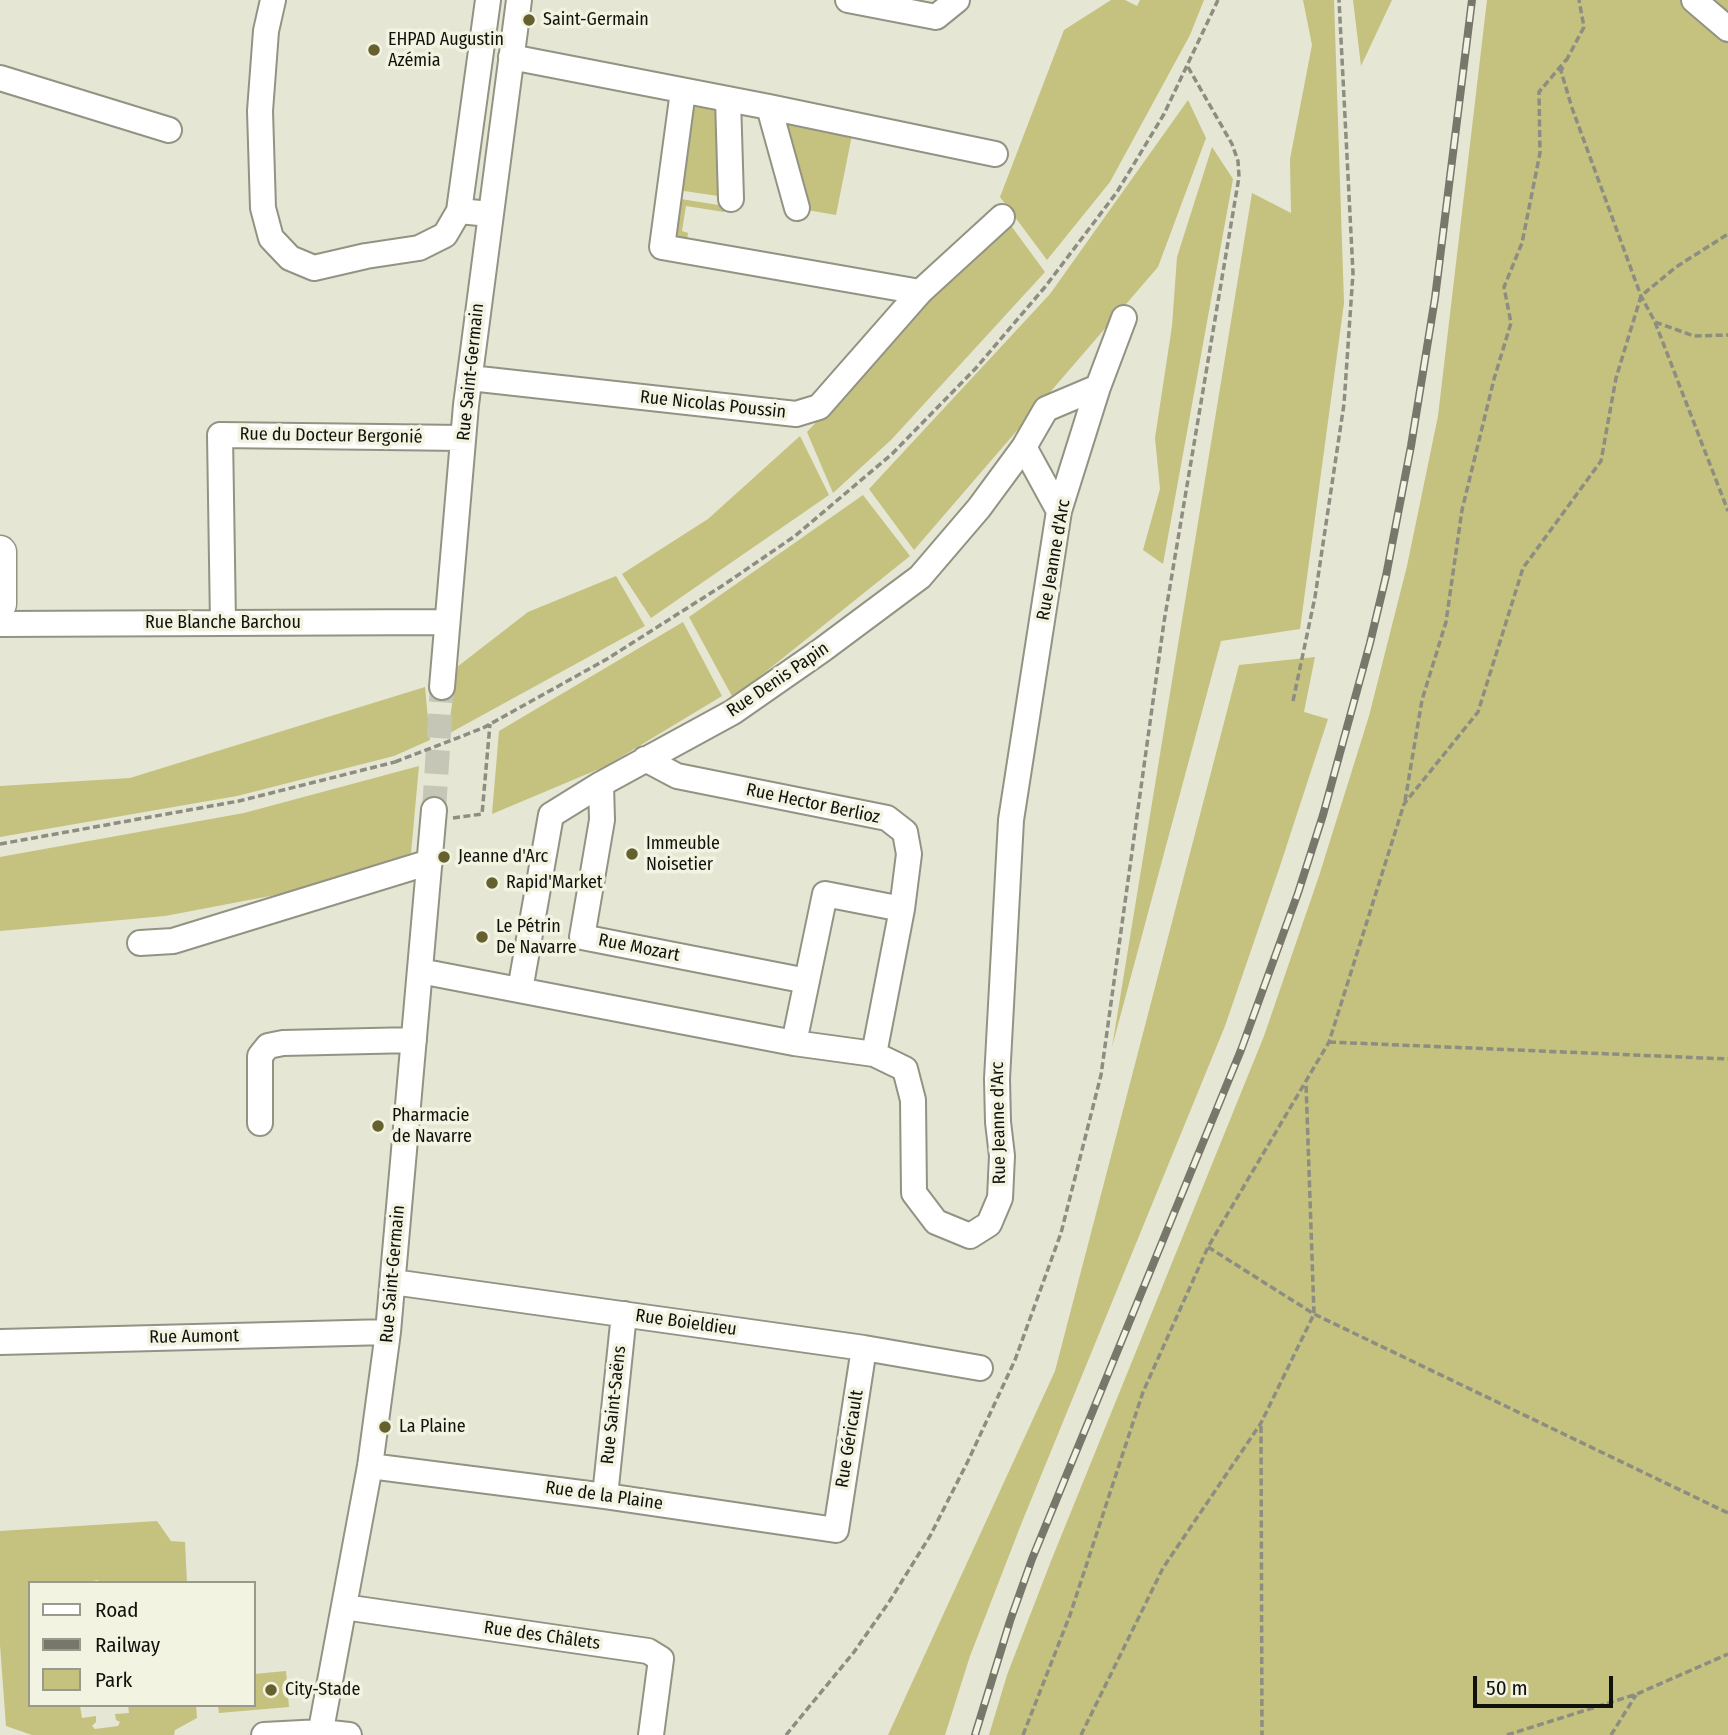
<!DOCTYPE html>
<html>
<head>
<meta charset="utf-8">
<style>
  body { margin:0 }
  #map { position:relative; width:1728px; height:1735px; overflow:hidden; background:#e6e6d5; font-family:"Fira Sans Condensed",sans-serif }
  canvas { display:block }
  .legend { position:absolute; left:28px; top:1581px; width:228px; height:126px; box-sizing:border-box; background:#f3f3e2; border:2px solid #99998c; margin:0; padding:9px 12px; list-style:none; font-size:21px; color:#12120c }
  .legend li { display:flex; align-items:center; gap:14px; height:35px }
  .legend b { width:35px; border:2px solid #99998c }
  .scale { position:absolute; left:1473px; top:1676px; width:140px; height:32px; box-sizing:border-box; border:4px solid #12120c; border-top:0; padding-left:9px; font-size:21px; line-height:24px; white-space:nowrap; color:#12120c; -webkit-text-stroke:5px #f3f3e2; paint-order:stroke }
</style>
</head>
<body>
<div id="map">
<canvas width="1728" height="1735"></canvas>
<ul class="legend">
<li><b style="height:9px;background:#fff"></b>Road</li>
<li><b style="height:9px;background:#77776c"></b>Railway</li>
<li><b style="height:19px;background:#c5c17e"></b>Park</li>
</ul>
<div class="scale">50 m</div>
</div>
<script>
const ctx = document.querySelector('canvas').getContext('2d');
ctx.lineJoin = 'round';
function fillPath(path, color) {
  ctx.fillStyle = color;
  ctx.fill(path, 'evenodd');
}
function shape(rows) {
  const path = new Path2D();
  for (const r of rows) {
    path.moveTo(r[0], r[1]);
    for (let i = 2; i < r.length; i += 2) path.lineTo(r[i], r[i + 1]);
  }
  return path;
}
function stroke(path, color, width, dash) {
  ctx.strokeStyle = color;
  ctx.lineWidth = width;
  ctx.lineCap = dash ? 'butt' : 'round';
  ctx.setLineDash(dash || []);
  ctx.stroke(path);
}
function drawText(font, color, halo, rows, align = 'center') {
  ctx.font = font + ' "Fira Sans Condensed",sans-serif';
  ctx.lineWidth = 7;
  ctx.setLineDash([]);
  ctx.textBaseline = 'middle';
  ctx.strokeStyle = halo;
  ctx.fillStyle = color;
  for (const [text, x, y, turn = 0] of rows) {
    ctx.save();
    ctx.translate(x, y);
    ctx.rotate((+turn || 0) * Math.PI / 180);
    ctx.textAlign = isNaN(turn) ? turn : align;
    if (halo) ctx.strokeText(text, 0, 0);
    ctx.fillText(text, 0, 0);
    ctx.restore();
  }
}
fillPath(shape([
  [1111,0,1125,0,1137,6,1140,0,1204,0,1190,35,1110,182,1047,260,1000,197,1064,30],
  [1303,0,1334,0,1344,303,1300,629,1221,641,1112,1047,1252,193,1291,213,1290,159,1312,45],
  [1353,0,1392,0,1361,66],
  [1487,0,1728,0,1728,1735,989,1735,1007,1675,1051,1561,1264,1036,1319,876,1369,716,1407,566,1438,416],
  [1188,100,1206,138,1158,267,914,550,869,489,1050,294],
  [694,103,724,110,725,197,684,191,679,186],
  [785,122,852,135,836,215,807,210],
  [1212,147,1233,179,1163,564,1143,550,1160,489,1155,438,1172,326,1177,257],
  [681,199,725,206,724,212,686,206,682,231,688,233,687,240,676,238,673,233,678,201],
  [1009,223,1045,272,891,440,833,493,807,432,924,307],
  [800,436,829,495,651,618,622,574,708,519],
  [863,495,910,556,733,698,689,617],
  [616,576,645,626,448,734,457,667,528,612],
  [683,622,722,696,606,766,492,814,499,731],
  [1315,657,1304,712,1328,719,1280,866,1225,1026,1022,1522,970,1656,945,1735,888,1735,1055,1371,1239,665],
  [425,687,430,740,394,756,237,796,0,837,0,786,130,778],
  [419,766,411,853,312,888,165,916,0,931,0,857,244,813],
  [157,1521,171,1541,185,1542,187,1583,98,1583,98,1580,83,1583,30,1583,30,1705,80,1706,82,1718,96,1716,96,1722,92,1726,95,1729,118,1726,120,1722,116,1720,115,1714,129,1713,128,1705,196,1705,197,1718,175,1730,174,1735,32,1735,6,1726,0,1645,0,1531],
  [286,1671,289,1707,219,1713,218,1705,254,1705,254,1674]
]), '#c5c17e');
stroke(shape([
  [434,810,442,687]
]), '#c6c6b7', 24, [24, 12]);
const minor = shape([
  [273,0,266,31,260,111,263,208,271,238,290,258,314,268,366,256,419,248,445,235,459,211,490,214],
  [848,0,936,17,957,0],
  [1694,0,1728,29],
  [511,57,769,107,995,154],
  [0,78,169,130],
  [683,91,662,247,920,292],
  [728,99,731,199],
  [769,107,797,208],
  [459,211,488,0],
  [470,378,796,414,819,407,920,292,1002,217],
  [1024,447,1059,511],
  [223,623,220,435,463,438],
  [0,624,446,622],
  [442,687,466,405,519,0],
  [645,759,677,776,887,818,905,832,909,854,902,909,874,1054],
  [601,784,602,820,582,937,807,981],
  [140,943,173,941,430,862],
  [420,971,794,1043,874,1054,905,1069,913,1100,914,1193,936,1222,970,1236,989,1224,1000,1198,1002,1156,998,1122,997,1079,1011,820,1059,511,1098,387,1124,318],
  [520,990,551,815,601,784,733,712,822,650,920,577,979,508,1024,447,1046,409,1098,387],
  [794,1043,825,894,902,909],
  [260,1123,260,1056,268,1046,283,1043,414,1040],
  [393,1282,864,1348,980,1368],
  [0,1342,388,1332],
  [370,1466,605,1496,836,1530,864,1348],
  [605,1496,624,1314],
  [344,1607,648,1651,661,1659,651,1735],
  [264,1735,321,1732,349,1735],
  [320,1735,370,1466,388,1332,434,810]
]);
const major = shape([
  [0,552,0,604]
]);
stroke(minor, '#939383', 28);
stroke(major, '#939383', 35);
stroke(shape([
  [1566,61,1584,27,1579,0],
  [1563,67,1561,71,1572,108,1641,296,1655,322,1694,336,1728,335],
  [1655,322,1728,511],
  [1293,701,1315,597,1344,404,1353,273,1339,0],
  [483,728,607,659,725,584,795,536,892,454,976,368,1045,287,1117,192,1164,114,1218,0],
  [1405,801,1422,700,1446,622,1462,510,1494,379,1511,323,1504,287,1522,243,1540,153,1539,92,1566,60],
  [453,818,482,814,490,724],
  [0,844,239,801,395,762],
  [1329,1042,1728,1059],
  [1208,1247,1314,1314,1728,1513],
  [1261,1426,1262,1735],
  [786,1735,854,1652,889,1602,930,1536,968,1461,1015,1360,1061,1233,1101,1075,1164,622,1239,177,1238,161,1232,144,1188,67],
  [1023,1735,1070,1615,1143,1392,1208,1247,1329,1042,1404,804,1478,712,1523,568,1601,461,1616,378,1641,296,1676,267,1728,234],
  [1081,1735,1163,1568,1261,1423,1314,1314,1306,1084],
  [1507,1735,1637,1694,1728,1654],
  [1611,1735,1636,1695]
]), '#8d8d81', 3.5, [7, 3.5]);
stroke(minor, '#fff', 24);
stroke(major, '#fff', 32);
const rail = shape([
  [975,1735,1010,1621,1032,1559,1241,1050,1298,893,1323,815,1370,643,1386,576,1411,446,1435,298,1472,0]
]);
stroke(rail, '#77776c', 8);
stroke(rail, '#f3f3e2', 5, [16]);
stroke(shape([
  [395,762,483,728]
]), '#8d8d81', 3.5, [7, 3.5]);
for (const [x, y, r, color] of [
  [529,20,7,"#65612e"],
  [374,50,7,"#65612e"],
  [632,854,7,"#65612e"],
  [444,857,7,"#65612e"],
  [492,883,7,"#65612e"],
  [482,937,7,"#65612e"],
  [378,1126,7,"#65612e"],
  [385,1427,7,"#65612e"],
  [271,1690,7,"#65612e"]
]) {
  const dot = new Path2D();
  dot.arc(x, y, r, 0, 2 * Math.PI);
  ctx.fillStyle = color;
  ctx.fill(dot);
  stroke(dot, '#f3f3e2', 2.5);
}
drawText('18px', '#12120c', '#f3f3e2', [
  ["Saint-Germain",543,20],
  ["EHPAD Augustin",388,40],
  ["Azémia",388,61],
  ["Immeuble",646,844],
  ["Noisetier",646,865],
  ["Jeanne d'Arc",458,857],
  ["Rapid'Market",506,883],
  ["Le Pétrin",496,927],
  ["De Navarre",496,948],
  ["Pharmacie",392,1116],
  ["de Navarre",392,1137],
  ["La Plaine",399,1427],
  ["City-Stade",285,1690]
], 'left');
drawText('18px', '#12120c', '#f3f3e2', [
  ["Rue Saint-Germain",471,372,-84],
  ["Rue Nicolas Poussin",713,405,6],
  ["Rue du Docteur Bergonié",331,436,1],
  ["Rue Jeanne d'Arc",1054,560,-80],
  ["Rue Blanche Barchou",223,623],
  ["Rue Denis Papin",778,680,-34],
  ["Rue Hector Berlioz",813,804,12],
  ["Rue Mozart",639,948,11],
  ["Rue Jeanne d'Arc",999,1123,-91],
  ["Rue Saint-Germain",393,1274,-85],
  ["Rue Boieldieu",686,1323,8],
  ["Rue Aumont",194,1337,-1],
  ["Rue Saint-Saëns",614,1405,-84],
  ["Rue Géricault",850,1439,-81],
  ["Rue de la Plaine",604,1496,8],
  ["Rue des Châlets",542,1636,8]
]);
</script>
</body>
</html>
